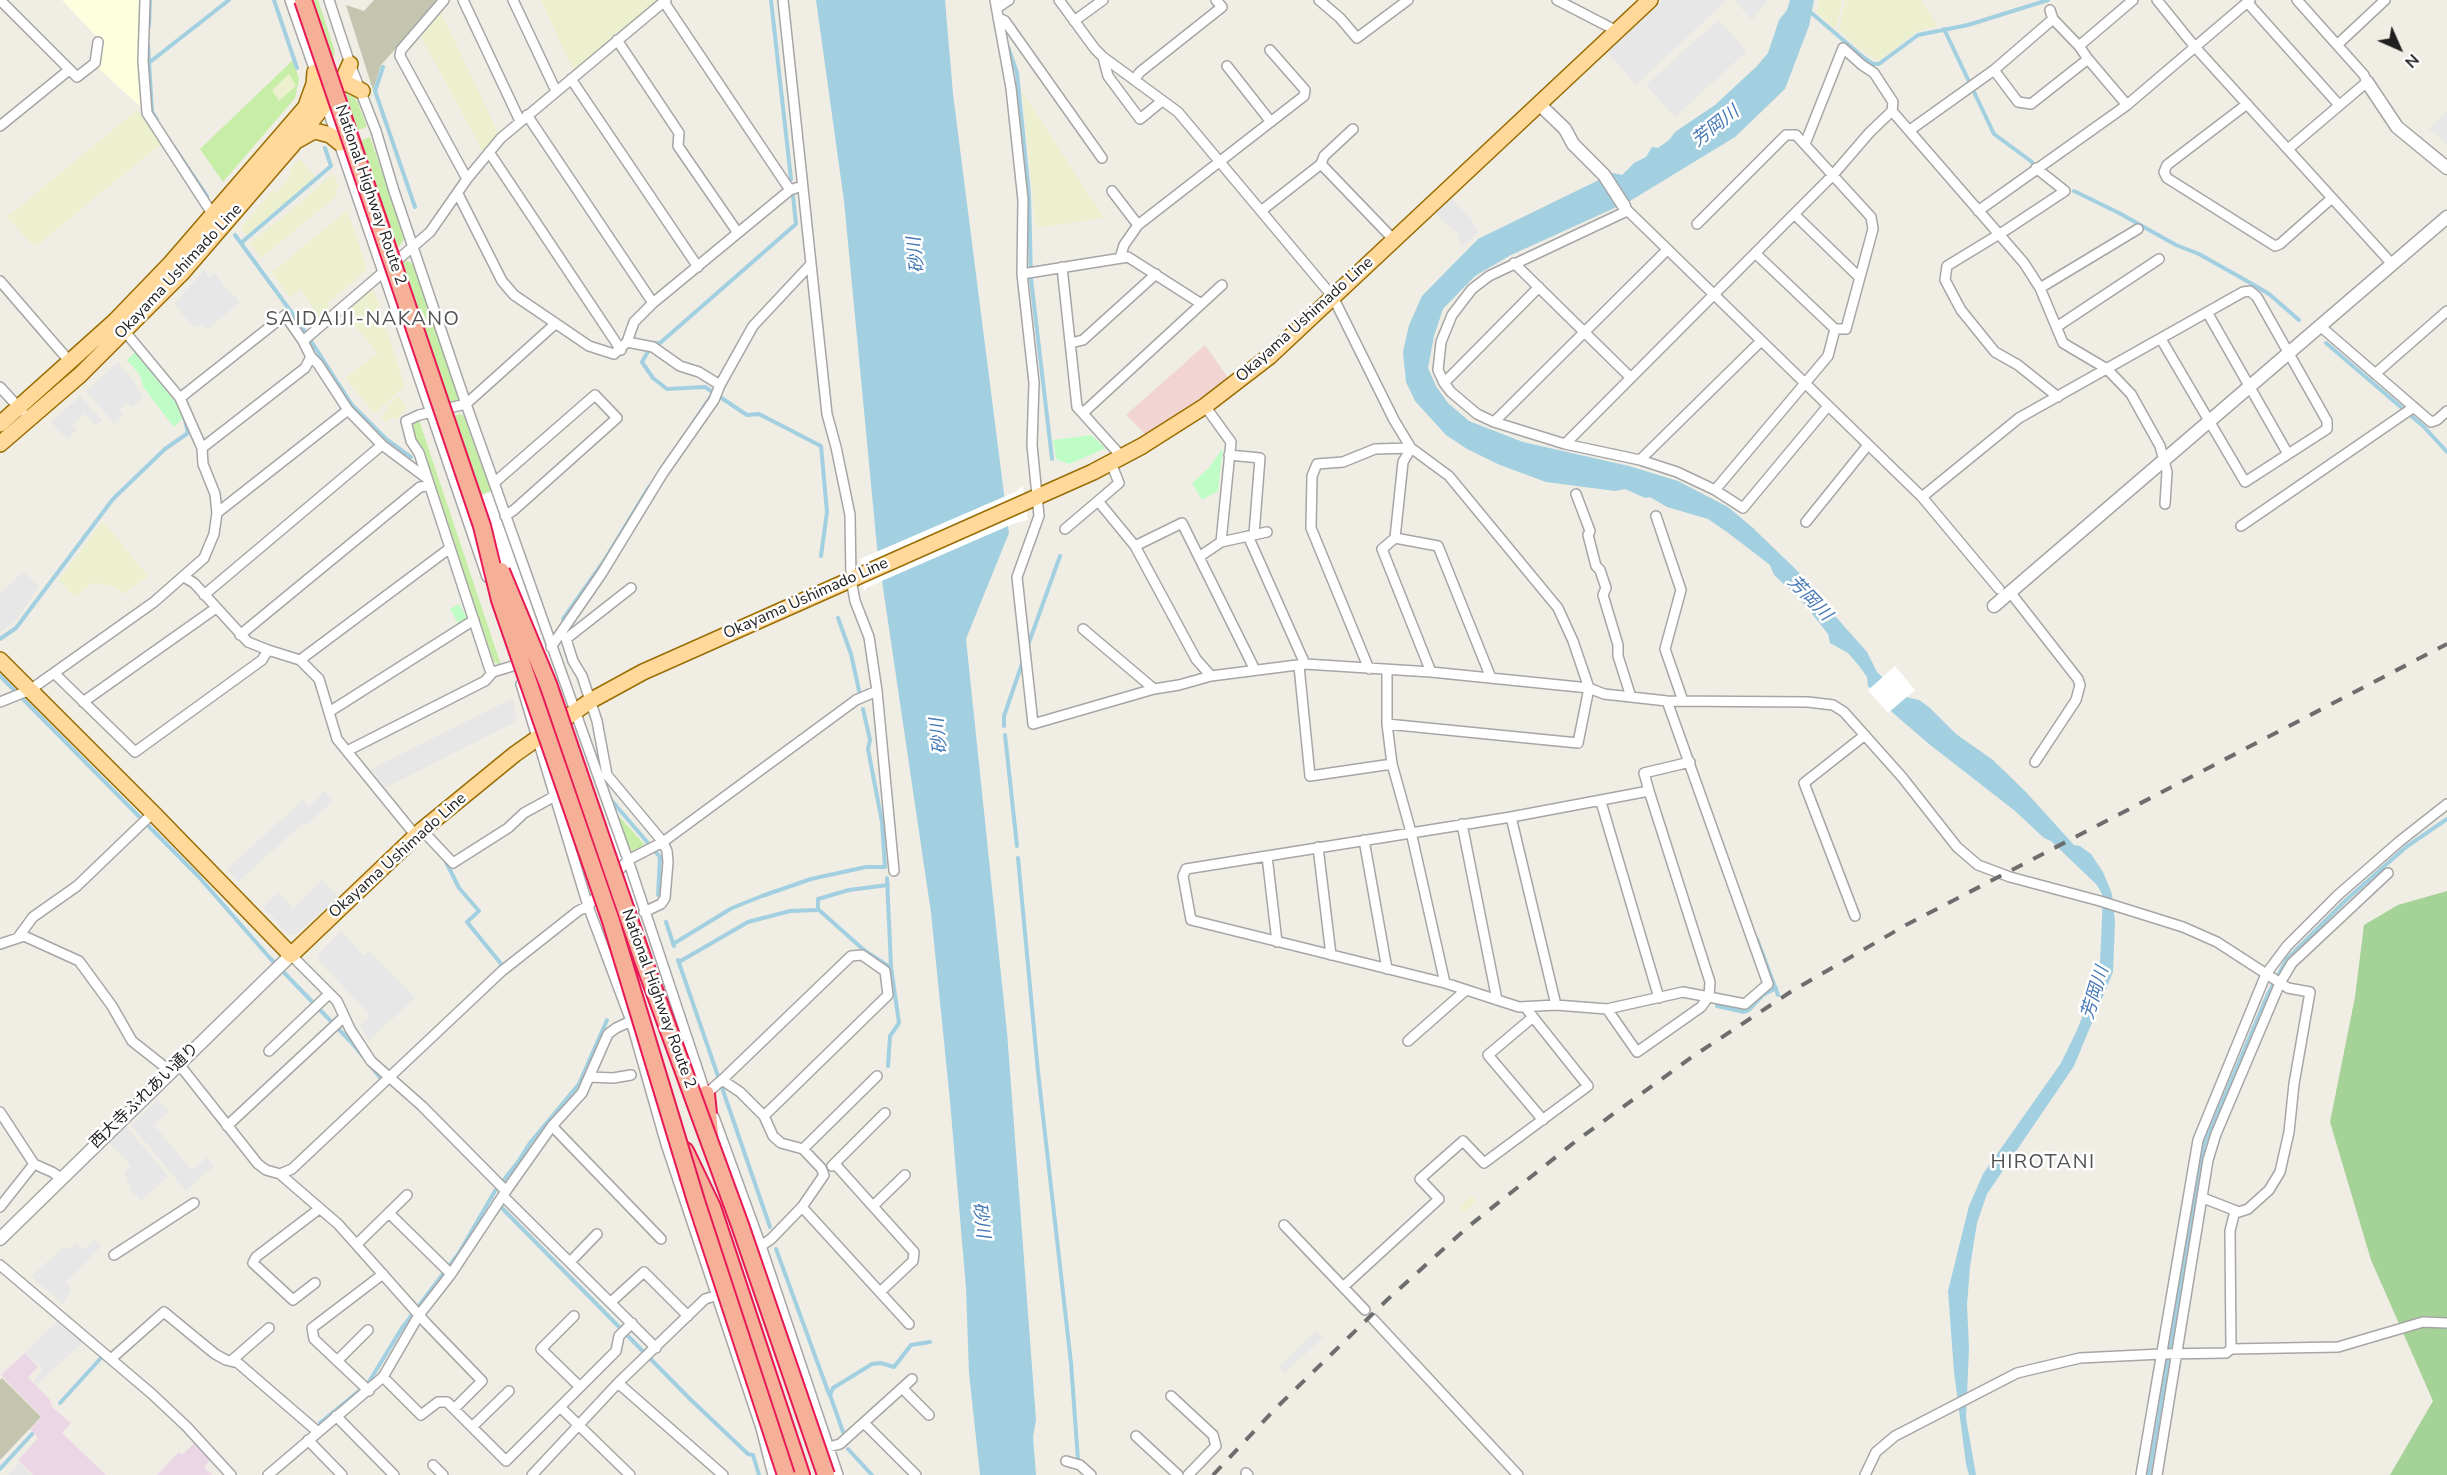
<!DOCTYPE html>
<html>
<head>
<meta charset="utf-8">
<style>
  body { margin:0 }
  #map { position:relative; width:2447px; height:1475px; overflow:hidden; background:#f0ede4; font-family:"Nunito Sans",sans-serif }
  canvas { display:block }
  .north { position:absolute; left:2369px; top:18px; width:60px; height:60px; -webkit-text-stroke:4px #fff; paint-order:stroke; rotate:135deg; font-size:16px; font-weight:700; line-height:24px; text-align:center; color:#1f1f1f }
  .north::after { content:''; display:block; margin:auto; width:21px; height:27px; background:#1f1f1f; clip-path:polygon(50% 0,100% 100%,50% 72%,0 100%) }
</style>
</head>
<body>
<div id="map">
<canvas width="2447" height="1475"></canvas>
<div class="north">N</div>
</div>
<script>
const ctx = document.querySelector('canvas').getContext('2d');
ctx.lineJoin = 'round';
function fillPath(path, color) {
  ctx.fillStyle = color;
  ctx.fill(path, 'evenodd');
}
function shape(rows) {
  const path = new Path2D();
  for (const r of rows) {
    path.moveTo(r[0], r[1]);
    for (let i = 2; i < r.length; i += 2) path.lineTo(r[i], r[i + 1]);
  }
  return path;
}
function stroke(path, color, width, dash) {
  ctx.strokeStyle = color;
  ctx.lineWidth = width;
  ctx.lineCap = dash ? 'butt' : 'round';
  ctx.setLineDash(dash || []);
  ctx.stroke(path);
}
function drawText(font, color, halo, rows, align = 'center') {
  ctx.font = font + ' "Nunito Sans","Noto Sans JP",sans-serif';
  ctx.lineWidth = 5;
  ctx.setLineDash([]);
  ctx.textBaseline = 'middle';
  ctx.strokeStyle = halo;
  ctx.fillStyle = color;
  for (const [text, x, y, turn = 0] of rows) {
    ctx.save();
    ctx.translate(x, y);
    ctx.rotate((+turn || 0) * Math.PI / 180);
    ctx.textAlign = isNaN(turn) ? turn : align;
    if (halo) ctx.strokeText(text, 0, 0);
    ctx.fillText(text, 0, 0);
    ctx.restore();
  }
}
fillPath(shape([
  [1205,345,1229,379,1181,413,1145,434,1126,415]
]), '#f2d5d2');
fillPath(shape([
  [25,1353,38,1367,28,1377,50,1400,52,1407,71,1423,62,1433,106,1475,33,1475,18,1460,38,1438,30,1429,42,1417,1,1375],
  [194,1443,210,1460,204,1467,212,1475,157,1475,179,1452,182,1455]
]), '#ead6e5');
fillPath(shape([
  [62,0,143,0,143,109,98,68,101,65,104,40,98,38]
]), '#feffde');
fillPath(shape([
  [374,0,439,0,381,65,373,90,346,5,364,11],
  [2,1378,41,1417,0,1460,0,1380]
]), '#c4c5af');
fillPath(shape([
  [541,0,659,0,574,72],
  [1819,0,1842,0,1837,26,1834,28,1817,12],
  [1845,0,1921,0,1938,26,1918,31,1880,60,1876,60,1861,50,1839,30],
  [440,10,500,137,483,152,419,33],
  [289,74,296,86,279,101,271,90],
  [1022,91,1104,218,1036,228],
  [137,110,162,143,35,247,7,217],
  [300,159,315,177,246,236,241,228,273,190,276,193,292,174,289,170],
  [333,173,339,187,335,190,337,196,261,258,250,243,299,204],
  [347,210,365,262,366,270,327,304,330,312,321,320,300,289,290,298,272,272],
  [369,288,374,290,405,386,374,414,346,378,377,353,343,310],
  [398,396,408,408,396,420,393,417,386,423,381,417,388,411,385,408],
  [103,521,148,576,123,594,114,586,92,583,75,597,59,580],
  [1471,1195,1477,1201,1464,1213,1459,1207]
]), '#ecf0ce');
fillPath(shape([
  [312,0,318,0,335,51,334,58,331,58],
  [293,60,299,79,295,98,223,182,200,149],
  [289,74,296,86,279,101,272,90],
  [343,93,354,97,358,103,367,127,355,131],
  [370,137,405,238,396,251,359,141],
  [408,261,416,266,459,396,456,404,449,405,401,263],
  [460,414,464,416,491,491,480,495,453,416],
  [417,419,419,420,501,665,494,662,412,428],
  [617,814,645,845,633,851,628,848]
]), '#c7eea7');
fillPath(shape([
  [2447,891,2447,1475,2390,1475,2433,1401,2371,1260,2330,1122,2355,997,2364,925,2398,905]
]), '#a5d296');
fillPath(shape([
  [135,352,176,403,183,418,174,427,143,387,140,375,127,360],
  [1091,435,1106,448,1069,464,1056,459,1053,440],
  [1223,448,1218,491,1202,500,1192,483,1208,469],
  [459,604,468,620,459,625,450,609]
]), '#befdc6');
fillPath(shape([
  [1663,0,1727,0,1636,85,1607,52],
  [1734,0,1768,0,1752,20],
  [1718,20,1747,51,1675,117,1646,85],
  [2447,111,2447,144,2429,129],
  [1450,197,1472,220,1478,232,1461,248,1458,234,1435,213],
  [204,270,209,278,215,273,228,291,235,296,240,302,207,330,201,324,194,328,174,304],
  [118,362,135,383,143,398,132,407,128,403,119,410,124,415,114,424,86,391],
  [80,396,102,420,96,426,85,413,72,425,77,430,67,439,51,422],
  [23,572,39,586,17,619,0,633,0,594],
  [512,699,517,713,515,722,385,788,371,769],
  [325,791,333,801,305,826,302,824,238,882,227,869,303,800,309,806],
  [322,880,338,897,296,934,289,935,263,907,278,892,293,908],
  [341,931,364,956,370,951,415,998,368,1041,360,1025,370,1015,318,960,319,953],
  [158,1099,169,1111,154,1125,192,1170,207,1157,214,1166,186,1191,131,1125],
  [126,1126,168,1176,141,1201,130,1189,132,1187,126,1180,128,1178,124,1173,131,1166,109,1143],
  [94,1239,101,1246,66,1282,71,1290,63,1304,31,1277,64,1246,69,1250,75,1243,83,1250],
  [58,1321,83,1342,37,1385,33,1380,43,1370,25,1352],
  [1316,1331,1323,1337,1285,1373,1279,1367],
  [19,1463,31,1475,8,1475]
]), '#e7e7e7');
fillPath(shape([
  [816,0,945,0,953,94,1009,533,966,639,1007,1032,1036,1420,1033,1437,1036,1475,980,1475,969,1373,966,1288,950,1101,931,913,877,547,844,201],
  [1790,0,1814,0,1809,26,1785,89,1735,137,1630,201,1511,255,1475,276,1443,309,1434,336,1428,368,1436,386,1448,403,1469,421,1523,442,1629,466,1678,481,1728,507,1752,527,1814,587,1827,607,1867,652,1877,672,1902,696,1919,700,1929,707,1956,734,1993,760,2026,792,2074,845,2080,846,2091,854,2103,872,2112,894,2115,922,2113,972,2074,1066,1987,1194,1977,1223,1970,1267,1967,1305,1969,1348,1966,1418,1976,1475,1969,1475,1966,1464,1954,1372,1948,1291,1969,1206,1983,1174,2061,1063,2077,1030,2094,988,2100,962,2103,896,2097,885,2051,841,2044,838,2015,811,1929,744,1893,713,1868,686,1867,677,1860,667,1848,653,1830,643,1828,634,1801,600,1774,575,1770,565,1727,532,1708,519,1667,507,1650,497,1645,498,1625,489,1615,491,1546,482,1500,465,1467,449,1446,435,1415,401,1406,382,1403,352,1409,325,1422,296,1478,239,1613,173,1622,175,1634,163,1646,157,1652,147,1658,148,1669,140,1675,132,1715,105,1757,66,1768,53,1779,20,1787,10]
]), '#a2d0e1');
fillPath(shape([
  [1023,486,1028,520,1015,523,868,587,864,591,860,559,1015,492],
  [492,492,606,828,612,827,642,915,602,929,573,841,578,840,464,502],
  [1895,666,1915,690,1888,713,1868,690]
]), '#fff');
stroke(shape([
  [274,0,297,68],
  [771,0,791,179],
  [1808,10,1863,57,1873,64,1879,64,1918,35,1968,25,2048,0],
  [149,26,150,0],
  [1944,29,1994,134,2032,162],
  [148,45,152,112,157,120],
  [1008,47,1017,73,1029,194,1031,279,1052,459],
  [150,62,229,0],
  [383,67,375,91,415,207],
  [174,147,207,196],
  [2074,191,2119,213,2176,245,2199,254,2254,285,2269,294,2299,320],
  [793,196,796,224,660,343,653,343,642,362,653,378,667,389,705,387,747,415,759,414,821,446,827,512,821,556],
  [235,235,300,324,352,405,386,439,411,457],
  [241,243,331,166,325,148],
  [2326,343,2423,426,2447,452],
  [689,429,713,393],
  [838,618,851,654,860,695],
  [563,619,604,561,649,487],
  [0,639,16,628,113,499,165,449,188,433,184,416],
  [1027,648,1060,556],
  [0,676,199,877,269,957,352,1043,382,1080],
  [1004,726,1004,716,1023,661],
  [1005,735,1017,846],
  [612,801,660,857,658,895],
  [1018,858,1038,1072,1071,1363,1078,1460],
  [446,862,459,888,479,911,467,922,502,965],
  [887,878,891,967,899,1023,890,1036,888,1066],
  [819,910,865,951,890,967],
  [666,922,674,946],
  [1757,939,1778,995],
  [673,944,732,908,762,896,811,879,866,867,885,867,882,822,868,749,870,740,863,709],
  [678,960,770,1227],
  [679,962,748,922,790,911,818,910,818,899,849,890,888,885],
  [1717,1006,1744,1012,1749,1010,1763,995,1776,988],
  [498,1204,690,1399,748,1454,753,1455,759,1475],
  [776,1249,829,1394],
  [367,1385,402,1328,459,1253,495,1191,518,1162,530,1143,579,1084,607,1020],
  [60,1403,100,1359],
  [320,1423,359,1391],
  [843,1432,830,1395,833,1388,872,1364,881,1363,894,1367,911,1345,930,1342],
  [848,1449,872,1475],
  [0,1469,32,1434],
  [2149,1475,2204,1145,2268,994,2287,959,2345,901,2406,847,2447,819]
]), '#a2d0e1', 4);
const minor = shape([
  [0,0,77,77,95,63,98,42],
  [145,0,143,61,147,113,215,218],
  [290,0,316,74],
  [329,0,350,64,376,131,394,191,466,404,628,860,707,1098],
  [444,0,401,50,400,56,467,179],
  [463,0,520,121],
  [513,0,556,91],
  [783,0,827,414,836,447,850,515,851,579,855,601,869,637,877,691,894,871],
  [995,0,1011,88,1023,200,1022,274,1034,383,1032,445,1039,516,1017,577,1033,724,1154,689,1179,685,1211,676,1305,664,1431,672,1589,688,1604,694,1667,701,1808,702,1833,705,1844,712,1902,777,1957,847,1978,865,2010,877,2100,901,2183,927,2217,942,2288,988,2310,992,2294,1084,2289,1132,2280,1172,2269,1190,2248,1209,2239,1212,2203,1198],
  [1059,0,1095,49,1103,57,1178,112,1333,297,1394,420,1411,448,1449,476,1558,608,1573,641,1589,688,1578,743,1387,724],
  [1319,0,1340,18,1357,38,1408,0],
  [1557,0,1617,31],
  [2157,0,2195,47,2392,264],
  [664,2,790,190],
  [2247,2,2339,105],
  [997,8,1009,0],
  [2050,10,2053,19,2079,46,2088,59,2127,105],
  [998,18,1005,21,1102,158],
  [1074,21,1103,0],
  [617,40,679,133,678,146,738,233],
  [2337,45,2385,0],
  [2079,46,2133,0],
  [1103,57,1108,76,1140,119,1162,101],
  [1227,66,1271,122],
  [1994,70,2018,102,2031,104,2088,59],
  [571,79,698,267],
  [1134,80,1140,72,1222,7,1216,0],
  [325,102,487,577],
  [2247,104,2167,165,2164,172,2167,178,2275,246,2280,244,2332,198],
  [1892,111,2024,263,2040,288,2063,343,2107,369,2131,394,2160,446,2167,472,2165,504],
  [527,115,653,303],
  [0,126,69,70],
  [1910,130,1994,70,2053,19],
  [2288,149,2367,82,2364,75,2297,0],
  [489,152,621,350],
  [1321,164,1324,156,1353,129],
  [2036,168,2065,191,2006,230,1947,266,1945,280,1961,310,1995,352,2018,365,2058,397],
  [1112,191,1138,225],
  [458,194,502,281,514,295,589,346,614,354,627,342,634,322,653,303,790,190,802,186],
  [1625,208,1922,497,1999,589],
  [1261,211,1321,164,1394,240],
  [1627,211,1489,276,1472,289,1452,315,1441,342,1438,370,1444,383,1451,392,1477,414,1494,422,1565,444,1640,460,1677,472,1715,490,1743,508,1828,406],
  [1978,211,2127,105,2250,0],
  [1794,214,1859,277],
  [1697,224,1786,135,1796,135,1871,217,1873,229,1846,329,1835,329,1755,253],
  [1120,258,1124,245,1138,225,1304,96,1305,90,1270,50],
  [1514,263,1630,377],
  [1062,267,1077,407,1122,457],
  [1022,274,1128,257,1200,303],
  [0,281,71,363],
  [2040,288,2138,229],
  [2207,312,2288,454],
  [2058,326,2159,259],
  [2320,326,2431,422,2437,420,2447,411],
  [122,328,180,398,202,448,305,368,311,357,303,341,430,232,467,179,501,138,666,0],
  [627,342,653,347,680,366,699,372,720,385],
  [1071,343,1083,340,1156,274],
  [311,357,318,364,348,410,382,445],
  [2375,374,2447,311],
  [1444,383,1539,287],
  [0,387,22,411],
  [180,398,285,315,303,341],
  [1205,406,1231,442,1221,542],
  [1083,413,1222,285],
  [1494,422,1667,250],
  [1565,444,1832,176,1870,132,1892,111,1893,102,1874,73,1862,65,1843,48,1805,144],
  [1411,448,1403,462,1395,538,1438,546,1491,678],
  [1229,455,1260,458,1254,534],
  [1640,460,1761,341],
  [1111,463,1119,483,1098,501,1135,546,1196,659,1211,676],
  [494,483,595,395,617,418,514,510,505,516],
  [1715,490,1828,356,1835,329],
  [1576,494,1590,531,1588,535,1596,566,1600,570,1606,588,1603,595,1618,645,1618,656,1631,697],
  [1922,497,2019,418,2243,292,2250,291,2257,297,2327,421,2327,429,2245,482,2161,339],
  [217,513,348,410],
  [1656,516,1681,590,1665,649,1683,701],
  [1806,522,1868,445],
  [2241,526,2414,407],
  [1065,529,1098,501],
  [1248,536,1305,664],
  [1395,538,1382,549,1431,672],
  [1135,546,1182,523,1255,670],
  [1199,557,1221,542,1267,532],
  [184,577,194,583,248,642,268,650,300,660,319,679,337,739,416,836],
  [631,588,566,639,573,661,582,676,597,721,607,775,663,842,667,851,668,862,665,898,661,904,644,912],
  [2010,592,2078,679,2080,685,2076,700,2035,762],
  [204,595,382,445,425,477],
  [1083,629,1154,689],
  [240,635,420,487,428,486],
  [551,647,602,573,663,473,714,400,720,385,753,326,811,264],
  [300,660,450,548],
  [516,665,493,672,490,670,419,453,411,441,406,421,419,415,466,404,554,325],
  [1299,666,1310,776,1392,764],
  [1369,669,1311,528,1312,476,1317,464,1343,462,1375,449,1411,448],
  [1387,670,1387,724,1392,764,1411,832,1445,983],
  [54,673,135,752,262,660,268,650],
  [521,684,588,906,631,1021,666,1144,761,1428,773,1475],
  [0,702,30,690,154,602,204,558,214,534,217,513,215,494,203,464,202,448],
  [83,702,216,608],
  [329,712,474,620],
  [347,751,485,681,493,672],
  [1601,802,1659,998],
  [1511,817,1556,1005,1519,1007,1445,983,1191,920,1183,876,1186,869,1511,817],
  [1511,817,1649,791,1644,773,1690,762],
  [1462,824,1497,1000],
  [422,830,453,863,508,828,524,813,555,796],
  [1364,840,1387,969],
  [1318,847,1331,955],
  [1267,856,1277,942],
  [614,876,628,860,663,842,856,700,877,691],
  [1855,916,1804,783,1865,735],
  [19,936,33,917,77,886,153,813],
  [0,944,24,936,79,961,112,1006,132,1041,170,1071],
  [1556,1005,1607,1009,1683,992,1745,1004,1768,984,1667,701],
  [1607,1009,1637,1052,1701,1007,1709,996,1710,982,1649,791],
  [1533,1017,1488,1055,1543,1120],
  [1408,1041,1466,990],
  [269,1051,329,994],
  [178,1063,258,1164,266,1170,280,1174,338,1224,427,1324,482,1381,454,1409],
  [590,1077,613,1078,631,1075],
  [722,1080,851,956,862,955,885,971,888,995,764,1116],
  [706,1094,722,1080,740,1092,764,1116,773,1136,781,1143,803,1149,821,1168,824,1175,802,1207,771,1239,761,1246],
  [0,1112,34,1164,52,1172,61,1178],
  [714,1117,761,1246,838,1475],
  [227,1126,344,1017],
  [552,1126,661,1239],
  [803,1149,877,1076],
  [835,1164,914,1252,913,1261,880,1292],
  [832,1166,885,1113],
  [280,1174,292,1169,502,971,578,911,588,906,601,891],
  [506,1191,552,1126,582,1093,608,1034,616,1028,631,1021],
  [503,1196,656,1348],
  [873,1206,905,1175],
  [0,1207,34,1164],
  [802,1207,909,1324],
  [389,1213,451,1274],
  [1284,1225,1365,1310],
  [357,1244,407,1195],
  [114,1255,194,1203],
  [570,1262,597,1234],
  [0,1265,152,1394,187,1427,231,1475],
  [315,1283,293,1300,253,1263,256,1257,319,1209],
  [1343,1287,1439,1199,1420,1179,1463,1141,1484,1163,1588,1086,1525,1007],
  [611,1302,644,1272,688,1316],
  [574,1316,541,1349,580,1387],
  [1373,1319,1518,1475],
  [2231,1349,2338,1347,2423,1322,2447,1323],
  [111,1359,164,1312,215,1354,226,1360,238,1363,318,1432],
  [231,1361,269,1328],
  [337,1361,368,1330],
  [383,1377,421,1415,438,1402,447,1402,506,1461,560,1407,630,1475],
  [618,1383,723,1475],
  [902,1388,929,1415],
  [369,1391,314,1339,312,1328,383,1274],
  [1171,1396,1213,1435,1216,1446,1188,1475],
  [560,1407,616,1351,619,1336,632,1323],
  [336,1416,394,1475],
  [864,1423,916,1475],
  [472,1427,509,1391],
  [1136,1436,1178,1475],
  [308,1440,342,1475],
  [829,1447,840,1444,912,1379],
  [1066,1461,1080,1465,1091,1475],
  [433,1465,443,1475],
  [1246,1473,1248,1475],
  [268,1475,383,1377,419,1315,451,1274,506,1191,422,1106,371,1061,350,1029,337,1001,291,955],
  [532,1475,618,1383,705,1299,718,1295],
  [1865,1475,1876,1452,1895,1436,2017,1373,2080,1358,2161,1354,2226,1353,2231,1349,2230,1231,2235,1211],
  [2141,1475,2198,1140,2266,974,2287,946,2338,895,2400,841,2447,804],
  [2157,1475,2208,1160,2216,1134,2280,983,2292,963,2388,873]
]);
const tertiary = shape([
  [2367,82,2397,127,2447,168],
  [1539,104,1565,129,1573,144,1604,175,1624,206],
  [1994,606,2447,217],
  [0,1239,291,955]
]);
const primary = shape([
  [306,106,314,84,315,72],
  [298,140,314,131,319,132,330,135,340,143],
  [0,424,115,321,171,263,305,108,322,94,341,84,346,83,362,91],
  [0,444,80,375,181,274,294,143,341,84,350,64],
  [0,660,153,813,291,955,422,830,515,754,590,701,643,672,1093,472,1142,446,1205,406,1270,356,1650,0]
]);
const trunk = shape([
  [706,1094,710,1133],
  [685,1151,712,1207,801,1475]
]);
stroke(minor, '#a6a6a6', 12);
stroke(tertiary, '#a6a6a6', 15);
stroke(primary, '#996d00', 18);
stroke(trunk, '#e71956', 20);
stroke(minor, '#fff', 9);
stroke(tertiary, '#fff', 12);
stroke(primary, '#ffd89a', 15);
stroke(trunk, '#f6b098', 16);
stroke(shape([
  [1213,1475,1275,1409,1388,1299,1469,1226,1576,1141,1692,1057,1792,991,1906,925,2447,644]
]), '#6d6d6d', 4, [12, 12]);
const trunkBridge = shape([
  [303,0,482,526,500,600,611,921,696,1201,786,1475],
  [501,571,548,684,642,957,740,1225,826,1475]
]);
stroke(trunkBridge, '#e71956', 20, []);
stroke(trunkBridge, '#f6b098', 16);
drawText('16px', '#1f1f1f', '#fff', [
  ["National Highway Route 2",370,195,71],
  ["Okayama Ushimado Line",179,272,-47],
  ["Okayama Ushimado Line",1305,320,-42],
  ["Okayama Ushimado Line",806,599,-24],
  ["Okayama Ushimado Line",398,856,-42],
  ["National Highway Route 2",658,999,70],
  ["西大寺ふれあい通り",145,1096,-44]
]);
drawText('italic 18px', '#4478b5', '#fff', [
  ["芳岡川",1716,127,-38],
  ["砂川",917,255,-96],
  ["芳岡川",1809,599,46],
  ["砂川",940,736,-96],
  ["芳岡川",2096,993,-73],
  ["砂川",980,1220,83]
]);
ctx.letterSpacing = '1.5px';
drawText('20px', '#525252', '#fff', [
  ["SAIDAIJI-NAKANO",363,320],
  ["HIROTANI",2043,1163]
]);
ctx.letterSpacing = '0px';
</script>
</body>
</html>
